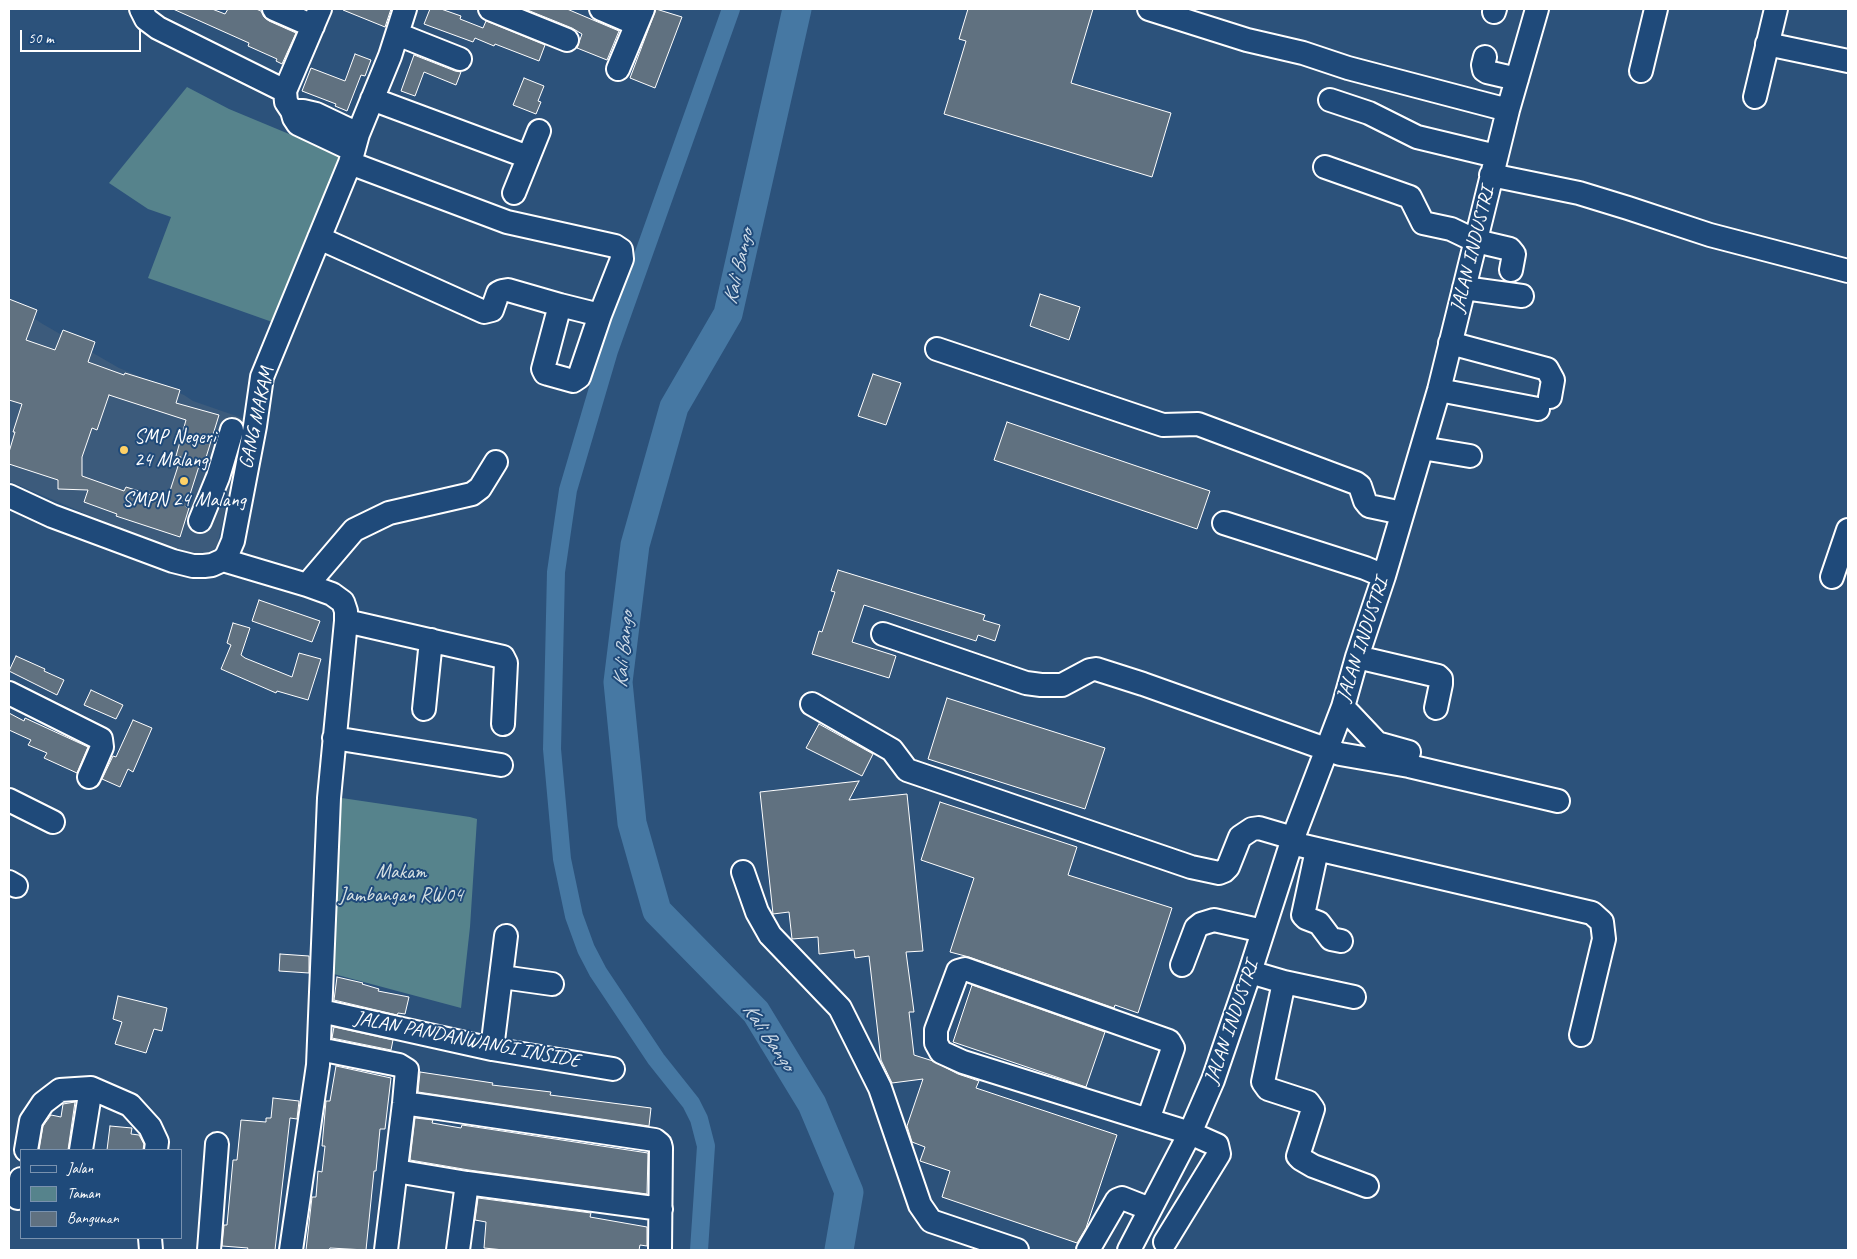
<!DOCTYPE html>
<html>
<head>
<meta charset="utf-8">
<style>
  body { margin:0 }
  #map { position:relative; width:1857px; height:1259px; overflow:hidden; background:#2c527b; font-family:Caveat,sans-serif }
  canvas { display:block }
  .frame { position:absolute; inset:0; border:10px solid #fff; pointer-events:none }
  .legend { position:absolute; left:20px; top:1149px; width:162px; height:90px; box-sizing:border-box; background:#1f4a7a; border:1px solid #7992af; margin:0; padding:6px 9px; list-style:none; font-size:15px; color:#fff }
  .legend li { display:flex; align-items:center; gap:10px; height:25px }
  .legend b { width:25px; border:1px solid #7992af }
  .scale { position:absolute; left:20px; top:30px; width:121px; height:22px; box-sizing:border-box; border:2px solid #fff; border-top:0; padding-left:6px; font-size:15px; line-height:18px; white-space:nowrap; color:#fff; -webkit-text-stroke:4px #1f4a7a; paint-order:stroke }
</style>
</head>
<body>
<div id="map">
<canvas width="1857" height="1259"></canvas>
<div class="frame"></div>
<ul class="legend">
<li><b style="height:6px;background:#1f4a7a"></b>Jalan</li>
<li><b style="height:14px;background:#56838c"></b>Taman</li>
<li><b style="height:14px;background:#607180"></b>Bangunan</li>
</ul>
<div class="scale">50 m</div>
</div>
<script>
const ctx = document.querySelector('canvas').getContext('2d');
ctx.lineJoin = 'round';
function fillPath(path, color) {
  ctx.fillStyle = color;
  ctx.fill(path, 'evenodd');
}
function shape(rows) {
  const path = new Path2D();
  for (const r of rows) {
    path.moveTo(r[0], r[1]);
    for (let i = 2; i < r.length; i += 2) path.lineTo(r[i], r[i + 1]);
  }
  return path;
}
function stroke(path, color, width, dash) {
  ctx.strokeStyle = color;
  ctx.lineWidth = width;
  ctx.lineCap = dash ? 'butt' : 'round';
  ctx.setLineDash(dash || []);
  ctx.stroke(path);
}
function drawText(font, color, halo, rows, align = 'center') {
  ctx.font = font + ' Caveat,sans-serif';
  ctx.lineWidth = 4;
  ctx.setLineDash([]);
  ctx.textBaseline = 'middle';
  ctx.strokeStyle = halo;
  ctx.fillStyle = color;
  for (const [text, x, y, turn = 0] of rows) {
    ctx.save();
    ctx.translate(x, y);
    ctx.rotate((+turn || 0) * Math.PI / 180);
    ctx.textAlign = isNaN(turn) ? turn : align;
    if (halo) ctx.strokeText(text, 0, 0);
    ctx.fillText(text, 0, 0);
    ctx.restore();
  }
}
fillPath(shape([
  [9,301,41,323,119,368,184,395,193,401,245,419,217,547,208,554,196,555,180,554,9,481]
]), '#3c5b7c');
fillPath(shape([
  [187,87,229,109,342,156,275,323,148,278,171,217,148,209,109,183],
  [335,797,470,817,477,819,470,927,461,1008,330,973]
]), '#56838c');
stroke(shape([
  [699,1250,706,1146,699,1119,691,1103,656,1059,598,972,586,949,574,916,562,859,552,749,556,572,568,490,609,351,731,9]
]), '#4678a3', 18);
stroke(shape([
  [797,9,728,314,674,407,635,545,618,682,632,823,657,911,756,1012,812,1104,849,1192,839,1250]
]), '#4678a3', 29);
const building = shape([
  [173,9,212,9,225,14,228,9,256,9,261,11,264,17,269,21,296,33,282,64,276,61,277,59,248,46,249,43,173,9],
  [343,9,391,9,385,27,343,10,343,9],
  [430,9,441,9,461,16,460,19,483,28,486,21,545,45,539,61,495,44,494,46,475,38,473,42,424,24,430,9],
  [525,9,567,9,619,31,607,60,577,48,582,34,572,28,525,9],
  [656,9,682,17,655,88,630,78,656,9],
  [968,9,1093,9,1071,83,1171,113,1152,177,944,114,966,41,959,39,968,9],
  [355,54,371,60,365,76,361,75,347,111,335,106,336,104,302,91,311,68,345,81,355,54],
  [414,55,455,71,461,72,456,85,424,72,415,96,401,91,414,55],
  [524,78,544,86,538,101,541,102,536,114,513,105,524,78],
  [1040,294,1080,307,1069,340,1030,326,1040,294],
  [9,299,37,310,26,340,55,350,63,330,95,342,88,362,124,375,125,373,180,390,176,403,219,415,204,464,200,463,186,507,189,508,180,537,116,516,117,514,84,502,88,490,58,489,58,480,9,464,9,452,15,432,13,432,22,404,9,400,9,299],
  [109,395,186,420,176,456,181,457,167,500,126,487,124,491,82,476,82,457,92,428,97,430,109,395],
  [873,374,901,383,886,425,858,416,873,374],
  [1007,422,1210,491,1197,529,994,460,1007,422],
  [838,570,985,615,983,620,1000,625,995,641,978,635,976,641,864,605,852,642,896,656,889,678,812,654,819,631,822,632,835,592,831,591,838,570],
  [259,600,320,621,312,642,252,621,259,600],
  [233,623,250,628,241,655,245,658,292,677,299,653,321,659,308,700,277,691,276,693,221,669,231,645,227,643,233,623],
  [16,656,45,669,44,671,64,680,57,695,9,671,16,656],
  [91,690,123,705,116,719,84,705,91,690],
  [947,698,1105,748,1085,809,928,759,947,698],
  [9,713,24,721,25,718,88,747,77,773,44,758,47,753,28,745,31,740,9,730,9,713],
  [133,720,152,728,133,772,128,769,120,787,102,779,113,756,116,757,133,720],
  [819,724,873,754,862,776,806,748,819,724],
  [859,781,849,800,907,794,923,951,906,952,914,1012,909,1012,914,1055,933,1061,958,1074,979,1081,976,1088,1117,1135,1086,1228,1077,1243,942,1197,950,1171,920,1161,925,1147,912,1142,907,1126,923,1079,892,1083,881,1060,869,956,855,958,854,950,819,954,818,937,792,939,789,912,773,914,760,792,859,781],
  [940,802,1077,847,1068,875,1172,908,1138,1013,1115,1005,1114,1008,969,957,950,952,974,878,921,860,940,802],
  [280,954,309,956,309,973,279,971,280,954],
  [337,977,363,983,362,984,379,989,378,991,409,997,405,1014,398,1013,397,1015,334,1000,337,977],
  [972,985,1105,1032,1086,1087,953,1042,972,985],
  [118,996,167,1008,162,1031,154,1029,146,1053,115,1044,122,1022,113,1019,118,996],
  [334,1027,393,1040,391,1050,332,1038,334,1027],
  [336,1066,391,1078,385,1129,380,1129,376,1171,374,1171,366,1250,330,1248,329,1250,306,1250,312,1197,316,1197,318,1171,322,1172,325,1146,322,1146,326,1101,330,1101,336,1066],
  [420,1072,493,1083,492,1085,551,1092,550,1095,651,1108,649,1126,418,1092,420,1072],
  [273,1098,299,1101,297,1119,290,1118,275,1250,247,1250,248,1248,222,1246,224,1225,227,1225,233,1160,237,1160,241,1120,266,1122,266,1118,271,1118,273,1098],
  [75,1102,68,1150,39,1150,43,1126,51,1115,61,1117,63,1104,75,1102],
  [415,1118,433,1120,432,1123,461,1128,462,1125,648,1153,647,1194,469,1170,410,1160,415,1118],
  [110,1126,132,1128,131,1134,139,1135,144,1144,143,1150,107,1150,110,1126],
  [478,1198,591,1213,590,1217,647,1227,647,1246,640,1245,639,1250,504,1250,484,1248,486,1222,475,1220,478,1198]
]);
fillPath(building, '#607180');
stroke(building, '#fff', 1);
const minor = shape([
  [141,9,146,19,158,28,285,91,286,102,292,111,294,118,298,124,353,150],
  [274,9,313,26],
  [490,9,567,40],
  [601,9,636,24],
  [1149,9,1247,40,1303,53,1348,68,1508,110],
  [1494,12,1495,9],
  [397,34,460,59],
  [1767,44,1848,61],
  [1485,57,1483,65,1484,70,1487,72,1517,79],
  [618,69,643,9],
  [1641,71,1656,9],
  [285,91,320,9],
  [1755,97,1776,9],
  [372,99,528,157],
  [1330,100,1369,113,1417,137,1496,156],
  [292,111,303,111,316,114,358,134],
  [350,163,507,222,615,246,621,250,622,259,600,315,560,305],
  [1325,167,1410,197,1423,223,1451,229,1476,241,1510,249,1514,254,1511,270],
  [1491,175,1579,193,1628,208,1710,235,1848,271],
  [514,193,539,131],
  [319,238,484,312,492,310,498,293,502,291,508,290,560,305,543,369,545,373,548,374,573,381,579,377,600,315],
  [1464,288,1522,296],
  [1450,343,1547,369,1553,380,1550,397],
  [937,349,1154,422,1163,425,1198,424,1356,483,1360,486,1365,501,1369,506,1402,513],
  [1439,390,1538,409],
  [1422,448,1470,456],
  [9,496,52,516,173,561,193,566,204,566,212,565,223,560,227,555,233,541,255,426,262,377,350,163,358,134,390,56,405,9],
  [200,521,218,477,232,430],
  [1224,523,1365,568,1384,576],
  [223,560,307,585,332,594,343,602,346,611,346,621,503,657,506,663,503,724],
  [1832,577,1848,530],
  [307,585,354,530,389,513,472,494,480,488,496,462],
  [883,634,1026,683,1041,685,1062,685,1090,670,1096,669,1143,684,1340,754,1409,766,1558,801],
  [1357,657,1438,676,1441,679,1441,684,1436,708],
  [9,693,101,739,102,747,89,777],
  [812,704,892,750,907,770,1191,867,1219,873,1224,871,1228,867,1240,837,1252,829,1259,828,1293,838],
  [1343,707,1377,743,1409,752],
  [424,709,431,640],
  [334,738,501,765],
  [9,800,53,822],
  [1291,843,1592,913,1602,922,1604,939,1581,1035],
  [1317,850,1303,915,1306,918,1319,923,1331,939,1341,941],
  [743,872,757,912,770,935,840,1008,880,1088,920,1205,931,1221,1017,1250],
  [9,882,16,886],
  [1182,965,1196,928,1201,924,1214,920,1263,931],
  [1250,972,1284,982,1263,1082,1268,1089,1308,1102,1313,1109,1298,1156,1301,1159,1313,1166,1367,1186],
  [502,977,552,984],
  [1284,982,1354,997],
  [321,1011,492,1049,613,1069],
  [319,1049,399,1065,407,1070,404,1103,386,1250],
  [492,1049,506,936],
  [404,1103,655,1140,660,1144,661,1148,660,1250],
  [1148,1120,1172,1051,1173,1048,1169,1041,965,969,958,971,936,1030,936,1043,941,1052,963,1062,1148,1120,1190,1133,1217,1145,1219,1154,1165,1242],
  [26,1150,31,1121,43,1103,60,1090,91,1088,130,1105,150,1127,157,1142,156,1150],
  [81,1150,91,1088],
  [396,1171,467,1183,661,1209],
  [18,1198,21,1179],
  [150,1238,151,1250],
  [209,1250,217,1144],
  [291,1250,318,1065,329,798,346,621],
  [458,1250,467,1183],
  [1088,1250,1117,1200,1122,1198,1150,1209],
  [1129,1250,1190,1133,1213,1080,1250,972,1293,838,1343,707,1357,657,1384,576,1439,390,1508,110,1537,9]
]);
stroke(minor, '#fff', 26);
stroke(minor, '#1f4a7a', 22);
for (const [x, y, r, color] of [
  [124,450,5,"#ffd166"],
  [184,481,5,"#ffd166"]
]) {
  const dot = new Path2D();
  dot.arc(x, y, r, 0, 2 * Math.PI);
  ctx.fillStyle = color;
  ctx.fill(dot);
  stroke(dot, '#1f4a7a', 2);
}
drawText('20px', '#fff', '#1f4a7a', [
  ["JALAN INDUSTRI",1473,250,-76],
  ["GANG MAKAM",257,418,-78],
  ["JALAN INDUSTRI",1363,640,-72],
  ["JALAN INDUSTRI",1232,1023,-71],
  ["JALAN PANDANWANGI INSIDE",467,1040,11]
]);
drawText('20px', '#fff', '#1f4a7a', [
  ["SMP Negeri",134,438],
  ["24 Malang",134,461],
  ["SMPN 24 Malang",184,501,"center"]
], 'left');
drawText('20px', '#d5e0e2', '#1f4a7a', [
  ["Makam",401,873],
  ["Jambangan RW04",401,896]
]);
drawText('italic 21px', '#d1dde8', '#1f4a7a', [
  ["Kali Bango",739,267,-77],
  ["Kali Bango",624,650,-85],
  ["Kali Bango",768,1037,56]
]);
</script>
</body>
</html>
